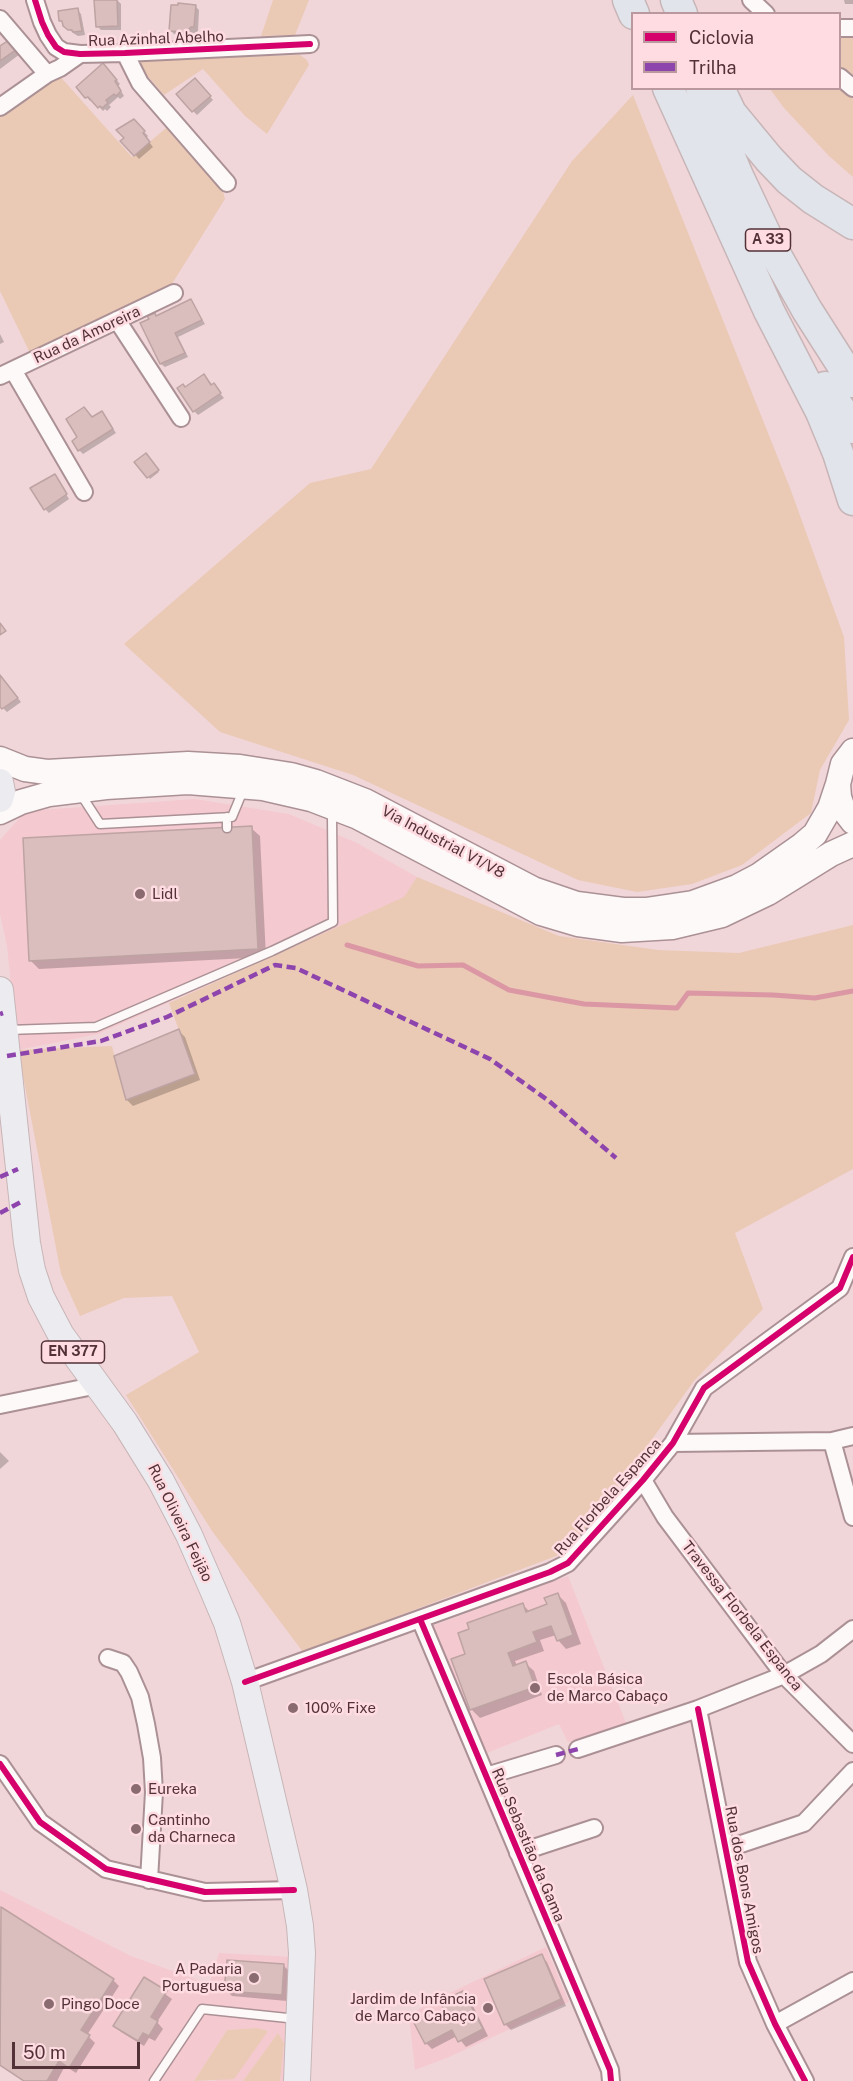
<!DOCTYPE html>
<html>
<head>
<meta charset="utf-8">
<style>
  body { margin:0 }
  #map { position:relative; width:853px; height:2081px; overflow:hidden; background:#f1d6d9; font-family:"Public Sans",sans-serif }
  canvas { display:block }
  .legend { position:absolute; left:631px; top:12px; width:210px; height:78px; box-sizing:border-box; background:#ffdce1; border:2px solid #ba989d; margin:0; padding:8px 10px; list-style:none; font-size:18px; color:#523137 }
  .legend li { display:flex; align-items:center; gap:12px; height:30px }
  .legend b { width:30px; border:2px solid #ba989d }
  .scale { position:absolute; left:12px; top:2042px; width:128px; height:27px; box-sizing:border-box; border:3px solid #523137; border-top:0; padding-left:8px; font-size:18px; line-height:21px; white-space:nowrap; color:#523137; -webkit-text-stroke:4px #ffdce1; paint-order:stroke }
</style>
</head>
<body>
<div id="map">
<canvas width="853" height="2081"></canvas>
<ul class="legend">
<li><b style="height:8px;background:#d6006c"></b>Ciclovia</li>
<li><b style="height:8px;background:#8e44ad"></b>Trilha</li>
</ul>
<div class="scale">50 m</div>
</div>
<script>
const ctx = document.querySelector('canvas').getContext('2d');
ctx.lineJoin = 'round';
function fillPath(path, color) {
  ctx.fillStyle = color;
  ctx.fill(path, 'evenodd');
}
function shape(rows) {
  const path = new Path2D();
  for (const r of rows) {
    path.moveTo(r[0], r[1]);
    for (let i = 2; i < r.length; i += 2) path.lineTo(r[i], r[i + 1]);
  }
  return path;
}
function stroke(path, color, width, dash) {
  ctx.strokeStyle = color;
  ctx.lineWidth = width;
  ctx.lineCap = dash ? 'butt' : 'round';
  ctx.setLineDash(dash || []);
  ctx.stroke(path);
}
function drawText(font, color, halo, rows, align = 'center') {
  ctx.font = font + ' "Public Sans",sans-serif';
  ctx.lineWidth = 5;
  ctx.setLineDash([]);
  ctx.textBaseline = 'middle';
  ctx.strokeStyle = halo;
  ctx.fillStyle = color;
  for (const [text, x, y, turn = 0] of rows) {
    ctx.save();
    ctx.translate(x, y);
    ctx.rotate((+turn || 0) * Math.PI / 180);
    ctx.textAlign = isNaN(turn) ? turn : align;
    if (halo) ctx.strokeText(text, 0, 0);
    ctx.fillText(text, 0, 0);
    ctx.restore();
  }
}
fillPath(shape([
  [195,799,289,814,357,843,417,877,405,897,98,1034,18,1050,7,946,0,914,0,840,26,811],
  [568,1576,628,1728,568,1742,559,1724,482,1755,432,1626],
  [0,1890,131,1956,209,1984,219,1953,293,1957,287,2081,280,2081,284,2043,278,2033,243,2081,215,2081,268,2031,257,2028,227,2030,194,2081,24,2081,0,2065],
  [546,1947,569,2002,449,2057,415,2070,409,2015,433,2001]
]), '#f4c9cf');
fillPath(shape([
  [273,0,309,0,295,35,261,36],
  [853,32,853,82,840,71,840,33],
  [300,55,307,60,309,65,267,134,245,116,203,69,164,95,138,65,143,60],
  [57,73,132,157,166,128,223,192,225,199,170,287,30,353,0,291,0,113],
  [840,88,853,99,853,177,829,156,784,108,770,89],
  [633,95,790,488,844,637,849,720,820,770,811,813,742,865,692,884,637,892,578,880,353,775,220,732,124,644,310,483,371,469,572,161],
  [417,877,559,936,658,950,739,953,853,925,853,1169,735,1233,763,1309,694,1381,572,1550,303,1652,212,1531,126,1395,199,1352,172,1296,124,1298,80,1316,61,1274,18,1050,112,1046,126,1100,195,1074,169,1003,404,897],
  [257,2028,268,2031,234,2079,194,2081,227,2030],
  [278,2033,284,2043,280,2081,243,2081]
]), '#eac9b5');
fillPath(shape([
  [117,0,121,4,121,30,101,30,97,26,96,1],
  [844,0,853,0,853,4,845,4],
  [195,6,199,10,198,31,190,36,174,34,170,30],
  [77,10,81,14,85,35,78,36,73,33,61,21],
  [9,41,20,54,0,69,0,48],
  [103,65,120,84,118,86,124,96,120,99,118,97,109,105,111,107,107,111,105,109,103,111,92,99,90,101,78,87],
  [199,84,213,100,197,115,193,111],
  [134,121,148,136,146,138,153,147,139,159,123,141],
  [191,301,205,324,178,337,188,357,165,367,161,364,142,324,151,320,155,314,157,317],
  [0,334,4,342,0,344],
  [204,375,224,398,198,415,194,411,185,388],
  [105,417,116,433,83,454,79,450,79,438,92,419],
  [146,455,159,472,150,479,137,462],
  [55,476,69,499,49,513,45,509],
  [0,676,21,702,7,712,0,705],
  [251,828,260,836,266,957,39,969,30,960],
  [179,1031,185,1037,200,1080,133,1106,127,1100,116,1057],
  [0,1452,9,1461,0,1469],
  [558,1595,566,1603,581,1644,566,1649,558,1640,556,1635,540,1640,544,1651,515,1661,517,1666,525,1663,534,1671,542,1695,480,1718,472,1710,453,1660,467,1655,523,1605,530,1612,549,1605],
  [1,1909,113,1980,119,1986,87,2035,95,2043,76,2073,65,2066,57,2081,23,2081,0,2066],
  [541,1956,547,1962,566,2006,511,2030,505,2024],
  [284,1966,290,1972,287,2001,232,1996,226,1990],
  [144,1979,172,1999,157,2022,163,2029,155,2041,149,2038,144,2046,121,2032,115,2025],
  [463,1992,469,1998,488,2036,466,2047,457,2036,432,2049,426,2043,433,2012,441,2021,449,2016]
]), '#0003');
stroke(shape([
  [347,945,418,966,463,965,509,990,584,1004,677,1008,688,993,773,995,815,998,853,991]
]), '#db97a4', 5);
const building = shape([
  [94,0,117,0,118,26,96,27,94,0],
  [178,3,196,5,194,27,191,27,186,32,169,31,171,5,178,5,178,3],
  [78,8,82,31,73,32,72,30,68,30,63,26,62,21,59,21,58,11,78,8],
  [9,40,17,49,0,61,0,46,9,40],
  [103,63,117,80,115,81,121,91,116,96,114,94,106,100,108,103,102,108,100,106,98,108,88,97,85,98,76,87,103,63],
  [195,78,211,96,192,112,176,94,195,78],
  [134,119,145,131,143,133,150,142,134,156,120,141,124,138,116,130,134,119],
  [191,299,202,320,175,333,185,353,160,364,140,323,149,319,147,316,155,313,156,316,191,299],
  [204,374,211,385,214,383,221,393,193,412,177,388,183,384,185,387,204,374],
  [84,407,92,417,102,411,113,429,78,451,72,441,77,437,66,419,84,407],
  [146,453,159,470,147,478,134,462,146,453],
  [55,474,67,494,44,510,30,488,55,474],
  [0,623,6,631,0,635,0,623],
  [0,675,18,698,2,709,0,707,0,675],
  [252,826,258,949,29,961,23,838,252,826],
  [179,1029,195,1074,126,1100,114,1056,179,1029],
  [558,1593,573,1635,557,1641,551,1626,533,1632,537,1642,508,1653,513,1666,526,1661,535,1687,470,1710,451,1659,465,1654,458,1633,469,1629,467,1623,523,1603,526,1612,547,1604,544,1598,558,1593],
  [1,1907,114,1979,81,2030,90,2035,69,2068,59,2061,47,2081,24,2081,0,2065,1,1907],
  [542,1954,561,1999,504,2025,484,1979,542,1954],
  [227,1960,284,1964,282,1995,224,1991,227,1960],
  [144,1977,167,1991,151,2017,158,2021,149,2036,143,2033,138,2041,113,2026,144,1977],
  [463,1991,483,2029,458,2042,452,2030,425,2044,413,2021,434,2011,438,2020,447,2016,440,2002,463,1991]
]);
fillPath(building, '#d9bebd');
stroke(building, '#bea3a3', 1.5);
const service = shape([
  [80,793,100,824,232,817,244,788],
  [227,817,227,828],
  [8,1030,96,1027,272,951,333,922,332,816,334,809],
  [154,2081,202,2009,297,2019]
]);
const minor = shape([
  [35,0,42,22,48,35,56,47,64,52,80,54,125,53,310,44],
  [751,0,766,14],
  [0,19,47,74],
  [840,28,853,28],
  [125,53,140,83,227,183],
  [840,77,853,88],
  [0,107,47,74,60,68,80,54],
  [117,320,181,418],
  [13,370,84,492],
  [0,376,174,293],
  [0,1405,98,1385],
  [832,1441,853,1517],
  [673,1443,832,1441,853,1436],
  [643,1480,665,1517,784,1675,853,1744],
  [420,1619,610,2070,611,2081],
  [108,1658,123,1663,129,1672,140,1697,146,1724,152,1758,154,1792,149,1880],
  [245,1682,550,1572,568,1563,643,1480,673,1443,704,1388,840,1288,853,1257],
  [698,1709,748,1962,775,2024,805,2081],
  [578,1749,698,1709,784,1675,821,1654,853,1629],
  [0,1764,40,1822,106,1869,205,1892,294,1890],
  [486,1776,556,1755],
  [726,1849,804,1823,853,1771],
  [518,1853,594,1828],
  [775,2024,853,1981]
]);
const secondary = shape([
  [853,751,843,764,838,784,839,797,843,809,853,822],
  [0,759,25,769,47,772,188,764,240,767,291,775,316,782,365,801,533,889,577,904,623,910,646,910,693,903,737,887,758,876,802,845,815,834,830,808,838,784],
  [0,812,21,802,49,794,106,787,188,782,263,788,311,799,358,817,541,913,578,924,622,930,672,927,722,915,768,893,831,854,853,844]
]);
const primary = shape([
  [0,782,2,792,0,799],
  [0,990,27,1243,32,1270,41,1297,61,1335,125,1423,161,1481,189,1535,213,1590,227,1623,245,1682,294,1890,300,1926,302,1953,297,2081]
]);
const motorway = shape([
  [628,0,634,14],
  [676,0,682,14],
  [668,88,769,311,821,412,838,453,853,500],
  [701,88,738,176,772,248,807,310,853,382],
  [719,88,731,113,769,159,789,180,813,199,853,224],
  [825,387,853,428]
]);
stroke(service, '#ab9195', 11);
stroke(minor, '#ab9195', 20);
stroke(secondary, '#ab9195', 27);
stroke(primary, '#c7b5b7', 28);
stroke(motorway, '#c7b5b7', 33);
stroke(service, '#fdf9f9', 8);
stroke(minor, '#fdf9f9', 16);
stroke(secondary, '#fdf9f9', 24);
stroke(primary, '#ececf0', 26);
stroke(motorway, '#e1e4ea', 30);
stroke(shape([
  [0,1014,3,1013],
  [7,1056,101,1041,167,1017,275,965,296,968,490,1059,549,1101,616,1158],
  [0,1177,18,1169],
  [0,1213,21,1202],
  [556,1755,578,1749]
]), '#8e44ad', 4.5, [9, 4.5]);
stroke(shape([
  [35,0,42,22,48,35,56,47,64,52,80,54,125,53,310,44],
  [420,1619,610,2070,611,2081],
  [245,1682,550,1572,568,1563,643,1480,673,1443,704,1388,840,1288,853,1257],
  [698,1709,748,1962,775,2024,805,2081],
  [0,1764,40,1822,106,1869,205,1892,294,1890]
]), '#d6006c', 6);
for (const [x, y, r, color] of [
  [140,894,6,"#8a6b70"],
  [535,1688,6,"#8a6b70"],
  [293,1708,6,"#8a6b70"],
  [136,1789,6,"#8a6b70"],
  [136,1829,6,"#8a6b70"],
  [254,1978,6,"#8a6b70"],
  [49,2004,6,"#8a6b70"],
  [488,2008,6,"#8a6b70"]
]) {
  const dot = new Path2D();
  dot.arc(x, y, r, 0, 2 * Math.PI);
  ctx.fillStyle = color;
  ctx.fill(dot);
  stroke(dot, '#ffdce1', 2);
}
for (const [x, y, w] of [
  [768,240,45],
  [73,1352,63]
]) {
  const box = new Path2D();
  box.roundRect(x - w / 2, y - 11, w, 22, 4.5);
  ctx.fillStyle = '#ffdce1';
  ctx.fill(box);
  stroke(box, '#523137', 1.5);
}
drawText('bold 14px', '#523137', null, [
  ["A 33",768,240],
  ["EN 377",73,1352]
]);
drawText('15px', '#523137', '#ffdce1', [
  ["Rua Azinhal Abelho",156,39,-2],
  ["Rua da Amoreira",87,335,-25],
  ["Via Industrial V1/V8",443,842,28],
  ["Rua Florbela Espanca",608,1497,-48],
  ["Rua Oliveira Feijão",180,1523,64],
  ["Travessa Florbela Espanca",742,1616,52],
  ["Rua Sebastião da Gama",528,1845,67],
  ["Rua dos Bons Amigos",744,1880,79]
]);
drawText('15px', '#523137', '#ffdce1', [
  ["Lidl",152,894],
  ["Escola Básica",547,1679],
  ["de Marco Cabaço",547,1696],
  ["100% Fixe",305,1708],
  ["Eureka",148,1789],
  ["Cantinho",148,1820],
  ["da Charneca",148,1837],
  ["A Padaria",242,1969,"right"],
  ["Portuguesa",242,1986,"right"],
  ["Jardim de Infância",476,1999,"right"],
  ["de Marco Cabaço",476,2016,"right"],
  ["Pingo Doce",61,2004]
], 'left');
</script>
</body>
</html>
